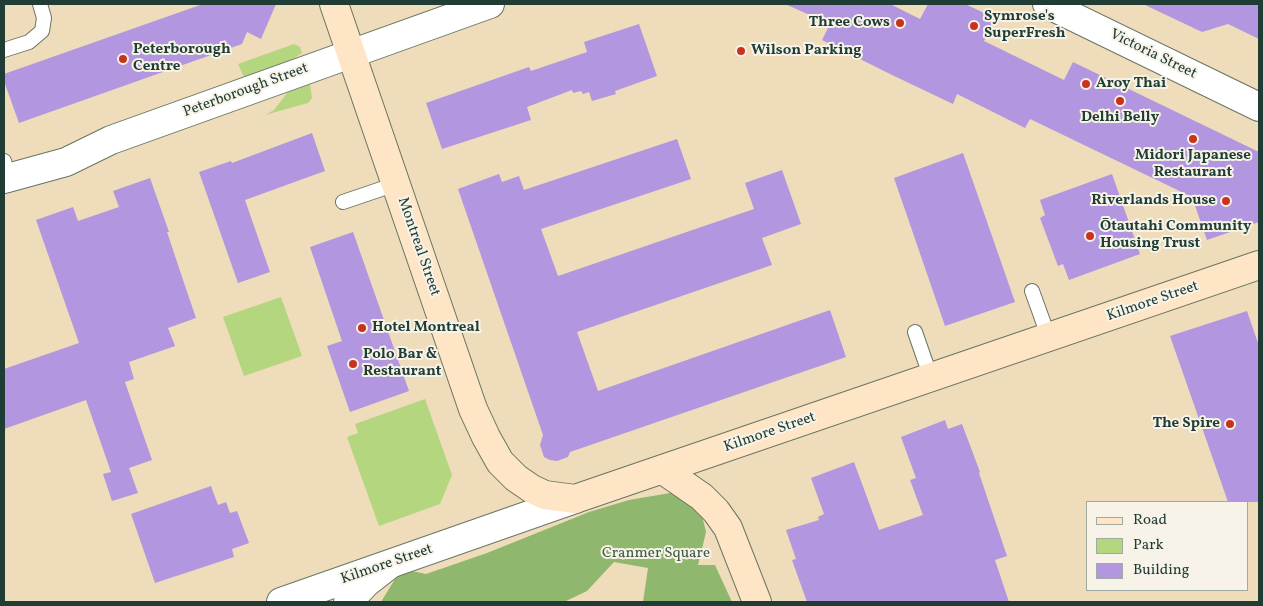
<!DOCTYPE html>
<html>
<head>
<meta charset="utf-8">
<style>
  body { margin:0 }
  #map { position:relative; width:1263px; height:606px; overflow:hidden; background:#efdcba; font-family:Vollkorn,serif }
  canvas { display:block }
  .frame { position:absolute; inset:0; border:5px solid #1f3d34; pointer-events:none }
  .legend { position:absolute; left:1086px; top:501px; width:162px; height:90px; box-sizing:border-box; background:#f7f3e8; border:1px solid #a1aaa0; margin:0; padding:6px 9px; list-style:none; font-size:15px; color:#1f3d34 }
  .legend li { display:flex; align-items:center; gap:10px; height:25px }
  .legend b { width:25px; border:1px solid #a1aaa0 }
</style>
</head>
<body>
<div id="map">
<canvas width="1263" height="606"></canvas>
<div class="frame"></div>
<ul class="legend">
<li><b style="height:6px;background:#fde5c5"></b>Road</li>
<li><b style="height:14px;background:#b4d67e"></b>Park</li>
<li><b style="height:14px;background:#b296df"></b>Building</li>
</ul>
</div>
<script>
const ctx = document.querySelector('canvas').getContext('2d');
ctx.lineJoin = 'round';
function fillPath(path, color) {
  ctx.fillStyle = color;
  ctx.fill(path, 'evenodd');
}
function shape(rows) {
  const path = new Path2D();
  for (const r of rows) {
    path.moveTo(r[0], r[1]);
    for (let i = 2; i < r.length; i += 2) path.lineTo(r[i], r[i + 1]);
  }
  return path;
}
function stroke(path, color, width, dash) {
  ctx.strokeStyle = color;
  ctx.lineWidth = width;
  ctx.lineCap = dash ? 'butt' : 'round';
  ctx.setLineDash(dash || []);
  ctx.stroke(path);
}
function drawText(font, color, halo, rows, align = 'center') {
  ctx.font = font + ' Vollkorn,serif';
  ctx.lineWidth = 4;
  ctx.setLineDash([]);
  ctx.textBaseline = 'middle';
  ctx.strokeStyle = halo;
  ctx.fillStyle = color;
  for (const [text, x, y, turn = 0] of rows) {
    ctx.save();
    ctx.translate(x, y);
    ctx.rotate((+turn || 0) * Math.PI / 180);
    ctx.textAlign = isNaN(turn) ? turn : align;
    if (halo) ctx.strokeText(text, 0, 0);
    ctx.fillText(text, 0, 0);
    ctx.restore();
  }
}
fillPath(shape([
  [294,44,300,47,302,53,290,61,269,70,244,77,238,64],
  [310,84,312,98,308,103,265,115,274,110,288,92],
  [281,297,302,356,244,376,223,317],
  [425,399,452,475,440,504,379,526,347,437,358,433,355,424]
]), '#b4d67e');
fillPath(shape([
  [676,492,699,503,706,532,698,565,715,565,732,602,643,602,648,568,614,562,587,591,564,602,529,602,518,601,514,602,381,602,395,579,407,570,426,574,487,553,589,512,629,500]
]), '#8fb76d');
fillPath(shape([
  [203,4,276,4,261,39,247,32,242,44,19,123,4,81,4,74],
  [785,4,890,4,920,19,928,4,965,4,995,18,984,41,1064,80,1073,62,1259,152,1259,222,1207,240,1192,197,1030,119,1025,128,957,94,953,104,890,74,822,40,830,24],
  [1143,4,1259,4,1259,39,1228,24,1202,32],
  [639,24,657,76,615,91,616,94,592,101,589,92,583,94,581,91,573,93,572,90,527,107,531,120,442,149,426,103,529,67,531,71,587,52,584,42],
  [312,133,325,171,245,200,270,272,238,283,199,172,231,161,232,163],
  [677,139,691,179,541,229,558,276,754,209,745,183,782,170,801,224,762,238,772,265,577,332,598,391,830,310,846,357,570,452,568,457,557,461,550,460,544,457,540,445,543,435,458,189,499,174,502,182,519,176,524,190],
  [963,153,1015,302,945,326,894,178],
  [1112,174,1140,254,1069,280,1063,264,1058,266,1040,218,1045,215,1040,200],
  [150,178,169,232,167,232,180,271,196,318,168,328,175,346,129,362,134,379,125,382,152,460,129,468,138,493,112,501,103,474,111,472,86,400,4,429,4,369,79,343,36,220,73,207,78,221,119,207,113,191],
  [353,232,409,391,350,412,327,346,342,341,310,247],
  [1247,311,1259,346,1259,502,1228,502,1170,336],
  [945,420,948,429,962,424,980,472,979,473,1007,556,995,560,1009,602,807,602,792,560,796,559,786,530,819,520,818,517,824,514,811,478,854,462,879,530,923,515,910,480,916,478,901,437],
  [211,486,218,505,226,502,230,513,237,511,249,543,232,549,234,557,155,583,131,514]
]), '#b296df');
const service = shape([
  [4,50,29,42,42,31,44,18,40,4],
  [4,161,9,178],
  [343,202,396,184],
  [1032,291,1049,338],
  [915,332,931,378]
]);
const minor = shape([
  [4,179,66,162,111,140,490,4],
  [348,602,366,583,389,565]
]);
const tertiary = shape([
  [1047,4,1259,107],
  [281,602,575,499]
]);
const secondary = shape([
  [334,4,473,409,486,437,500,462,516,478,532,489,545,495,575,499,1259,265],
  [663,470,702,497,716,511,728,528,757,602]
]);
stroke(service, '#687563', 16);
stroke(minor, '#687563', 30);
stroke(tertiary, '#687563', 30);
stroke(secondary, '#687563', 30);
stroke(service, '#fff', 14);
stroke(minor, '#fff', 28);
stroke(tertiary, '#fff', 28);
stroke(secondary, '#fde5c5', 28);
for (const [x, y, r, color] of [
  [900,23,5,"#c8321e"],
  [974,26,5,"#c8321e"],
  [741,51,5,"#c8321e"],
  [123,59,5,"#c8321e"],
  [1086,84,5,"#c8321e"],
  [1120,101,5,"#c8321e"],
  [1193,139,5,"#c8321e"],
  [1226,201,5,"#c8321e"],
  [1090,236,5,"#c8321e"],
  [362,328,5,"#c8321e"],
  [353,364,5,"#c8321e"],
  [1230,424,5,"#c8321e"]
]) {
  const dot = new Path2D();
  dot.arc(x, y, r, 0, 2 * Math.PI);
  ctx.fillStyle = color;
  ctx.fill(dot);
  stroke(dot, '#f7f3e8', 2);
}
drawText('bold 15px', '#1f3d34', '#f7f3e8', [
  ["Symrose's",984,17],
  ["SuperFresh",984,34],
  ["Three Cows",890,23,"right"],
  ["Peterborough",133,50],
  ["Centre",133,67],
  ["Wilson Parking",751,51],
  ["Aroy Thai",1096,84],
  ["Delhi Belly",1120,118,"center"],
  ["Midori Japanese",1193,156,"center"],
  ["Restaurant",1193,173,"center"],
  ["Riverlands House",1216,201,"right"],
  ["Ōtautahi Community",1100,227],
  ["Housing Trust",1100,244],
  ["Hotel Montreal",372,328],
  ["Polo Bar &",363,355],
  ["Restaurant",363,372],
  ["The Spire",1220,424,"right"]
], 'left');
drawText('15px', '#1f3d34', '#f7f3e8', [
  ["Victoria Street",1153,55,26],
  ["Peterborough Street",246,91,-20],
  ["Montreal Street",418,247,71],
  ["Kilmore Street",1153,302,-19],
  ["Kilmore Street",770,433,-19],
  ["Kilmore Street",387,565,-19]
]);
drawText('15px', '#3d5c43', '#f7f3e8', [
  ["Cranmer Square",656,554]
]);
</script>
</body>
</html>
